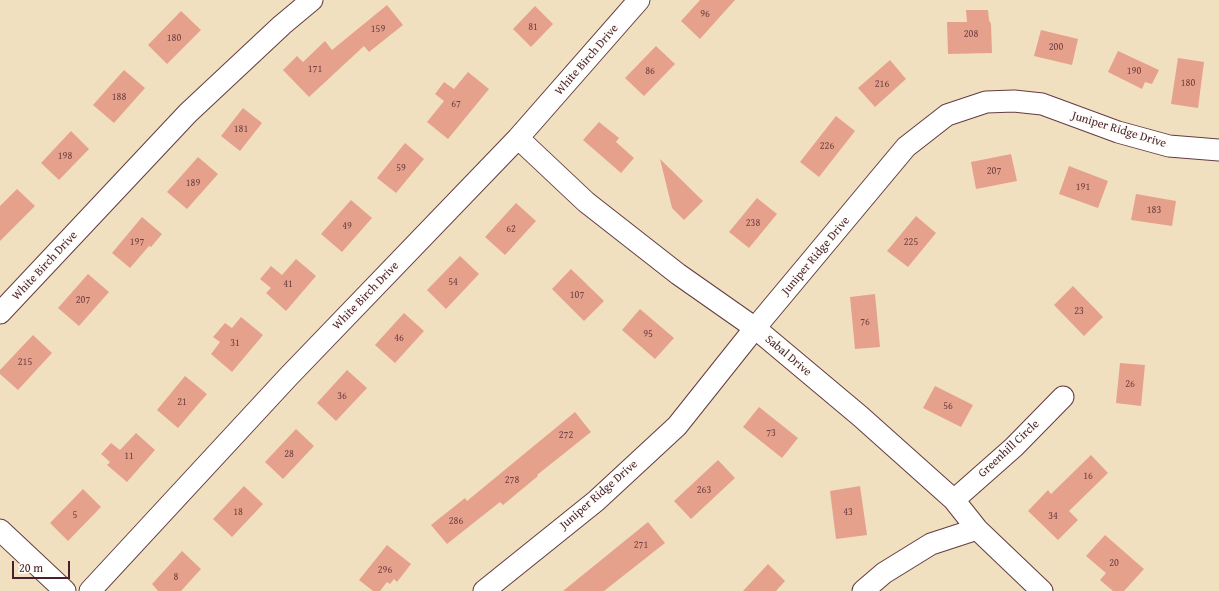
<!DOCTYPE html>
<html>
<head>
<meta charset="utf-8">
<style>
  body { margin:0 }
  #map { position:relative; width:1219px; height:591px; overflow:hidden; background:#f0e0c0; font-family:"Gentium Book Plus",serif }
  canvas { display:block }
  .scale { position:absolute; left:12px; top:561px; width:58px; height:18px; box-sizing:border-box; border:2px solid #4a1f2b; border-top:0; padding-left:5px; font-size:12px; line-height:14px; white-space:nowrap; color:#4a1f2b; -webkit-text-stroke:3px #fdfcf7; paint-order:stroke }
</style>
</head>
<body>
<div id="map">
<canvas width="1219" height="591"></canvas>
<div class="scale">20 m</div>
</div>
<script>
const ctx = document.querySelector('canvas').getContext('2d');
ctx.lineJoin = 'round';
function fillPath(path, color) {
  ctx.fillStyle = color;
  ctx.fill(path, 'evenodd');
}
function shape(rows) {
  const path = new Path2D();
  for (const r of rows) {
    path.moveTo(r[0], r[1]);
    for (let i = 2; i < r.length; i += 2) path.lineTo(r[i], r[i + 1]);
  }
  return path;
}
function stroke(path, color, width, dash) {
  ctx.strokeStyle = color;
  ctx.lineWidth = width;
  ctx.lineCap = dash ? 'butt' : 'round';
  ctx.setLineDash(dash || []);
  ctx.stroke(path);
}
function drawText(font, color, halo, rows, align = 'center') {
  ctx.font = font + ' "Gentium Book Plus",serif';
  ctx.lineWidth = 3.5;
  ctx.setLineDash([]);
  ctx.textBaseline = 'middle';
  ctx.strokeStyle = halo;
  ctx.fillStyle = color;
  for (const [text, x, y, turn = 0] of rows) {
    ctx.save();
    ctx.translate(x, y);
    ctx.rotate((+turn || 0) * Math.PI / 180);
    ctx.textAlign = isNaN(turn) ? turn : align;
    if (halo) ctx.strokeText(text, 0, 0);
    ctx.fillText(text, 0, 0);
    ctx.restore();
  }
}
fillPath(shape([
  [700,0,735,0,700,39,681,21],
  [387,5,403,25,369,52,364,46,309,97,283,70,297,56,303,62,325,41,332,50],
  [535,6,553,24,531,47,513,29],
  [966,10,988,10,989,20,991,24,992,53,948,54,947,22,967,22],
  [181,11,201,30,167,64,148,45],
  [1041,30,1078,39,1072,65,1034,56],
  [656,46,675,64,644,96,625,78],
  [1118,51,1159,70,1152,84,1145,82,1142,89,1108,72],
  [1178,58,1204,62,1198,108,1171,104],
  [890,60,906,79,875,107,858,88],
  [124,70,145,88,114,123,93,105],
  [468,72,489,89,448,139,427,122,444,101,435,94,444,82,454,89],
  [243,108,262,123,240,151,221,136],
  [836,116,855,131,819,177,800,162],
  [599,122,619,138,616,142,634,158,621,173,583,140],
  [71,131,89,149,59,180,41,163],
  [405,143,424,159,396,193,377,178],
  [1011,154,1017,181,976,189,971,162],
  [198,157,218,174,187,209,167,192],
  [660,159,703,201,684,220,672,208],
  [1069,166,1108,181,1098,208,1059,194],
  [17,189,35,206,0,241,0,206],
  [1136,194,1176,201,1172,226,1131,220],
  [757,198,777,214,749,248,729,232],
  [351,200,372,218,342,252,321,234],
  [516,203,536,221,505,255,485,237],
  [916,216,936,233,908,267,887,251],
  [142,217,162,234,151,247,149,246,130,268,112,253],
  [460,256,479,274,446,309,427,290],
  [296,259,316,276,286,311,266,293,271,288,260,279,271,266,282,275],
  [571,269,604,301,584,321,552,289],
  [88,274,109,292,79,326,58,308],
  [1073,286,1103,317,1084,336,1054,305],
  [875,294,880,347,855,349,850,297],
  [640,309,674,338,655,359,622,330],
  [404,313,424,331,395,363,375,345],
  [241,317,263,335,232,372,211,354,220,342,213,337,225,323,232,328],
  [33,335,52,353,18,390,0,374,0,370],
  [1120,363,1145,365,1141,406,1116,403],
  [347,370,367,388,336,421,317,403],
  [185,376,207,394,178,428,157,410],
  [935,386,973,405,961,427,923,408],
  [759,407,798,438,782,458,743,427],
  [575,412,591,432,537,475,538,476,503,505,500,502,447,544,431,525,465,498,467,501],
  [296,429,314,446,283,479,265,462],
  [136,433,155,450,127,482,107,465,110,462,101,454,111,443,120,450],
  [1091,455,1108,473,1069,511,1078,520,1058,540,1028,511,1048,490,1051,494],
  [718,460,735,478,691,519,674,501],
  [244,486,263,504,232,537,213,519],
  [860,486,867,535,836,539,830,491],
  [83,489,101,507,68,541,50,523],
  [648,522,665,543,604,591,563,591],
  [1105,535,1144,569,1124,591,1113,591,1100,580,1106,573,1086,556],
  [387,545,411,564,397,582,394,579,390,584,387,582,380,591,373,591,359,580],
  [182,551,201,569,181,591,158,591,152,584],
  [768,564,785,581,776,591,743,591]
]), '#e6a18c');
const minor = shape([
  [518,138,586,202,678,274,755,328,860,416,954,500,977,529,1042,591],
  [0,313,188,113,282,25,312,0],
  [954,500,1014,447,1063,397],
  [0,530,65,591],
  [90,591,288,377,518,138,639,0],
  [484,591,596,501,677,426,755,328,906,147,947,115,986,102,1014,101,1042,104,1118,132,1169,146,1219,150],
  [863,591,884,573,931,544,977,529]
]);
stroke(minor, '#633c41', 23);
stroke(minor, '#fff', 21);
drawText('10px', '#714043', null, [
  ["96",705,14],
  ["81",533,27],
  ["159",378,29],
  ["208",971,34],
  ["180",174,38],
  ["200",1056,47],
  ["171",315,69],
  ["86",650,71],
  ["190",1134,71],
  ["180",1188,83],
  ["216",882,84],
  ["188",119,97],
  ["67",456,104],
  ["181",241,129],
  ["226",827,146],
  ["198",65,156],
  ["59",401,168],
  ["207",994,171],
  ["189",193,183],
  ["191",1083,187],
  ["183",1154,210],
  ["238",753,223],
  ["49",347,226],
  ["62",511,229],
  ["197",137,242],
  ["225",911,242],
  ["54",453,282],
  ["41",288,284],
  ["107",577,295],
  ["207",83,300],
  ["23",1079,311],
  ["76",865,322],
  ["95",648,334],
  ["46",399,338],
  ["31",235,343],
  ["215",25,362],
  ["26",1130,384],
  ["36",342,396],
  ["21",182,402],
  ["56",948,406],
  ["73",771,433],
  ["272",566,435],
  ["28",289,454],
  ["11",129,456],
  ["16",1088,476],
  ["278",512,480],
  ["263",704,490],
  ["18",238,512],
  ["43",848,512],
  ["5",75,515],
  ["34",1053,516],
  ["286",456,521],
  ["271",641,545],
  ["20",1114,563],
  ["296",385,570],
  ["8",176,577]
]);
drawText('12px', '#4a1f2b', '#fdfcf7', [
  ["White Birch Drive",587,60,-49],
  ["Juniper Ridge Drive",1119,130,17],
  ["Juniper Ridge Drive",816,256,-50],
  ["White Birch Drive",45,266,-47],
  ["White Birch Drive",366,296,-46],
  ["Sabal Drive",788,356,40],
  ["Greenhill Circle",1009,449,-43],
  ["Juniper Ridge Drive",599,495,-41]
]);
</script>
</body>
</html>
